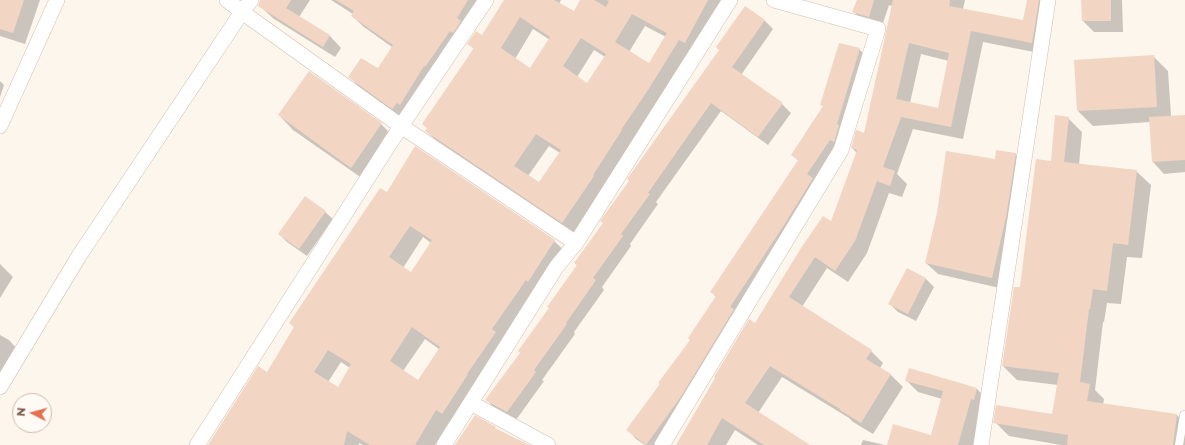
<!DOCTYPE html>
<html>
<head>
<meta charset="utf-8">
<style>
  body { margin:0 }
  #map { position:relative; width:1185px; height:445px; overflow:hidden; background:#fdf6ec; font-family:Montserrat,sans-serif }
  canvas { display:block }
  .north { position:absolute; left:12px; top:393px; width:40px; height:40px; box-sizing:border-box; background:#fffaf3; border:1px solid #cabbb1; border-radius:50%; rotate:276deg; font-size:11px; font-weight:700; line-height:16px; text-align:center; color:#7a5c4d }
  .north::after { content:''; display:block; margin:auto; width:14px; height:18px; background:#e76f51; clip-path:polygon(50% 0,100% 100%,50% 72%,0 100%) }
</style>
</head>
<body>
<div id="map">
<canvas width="1185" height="445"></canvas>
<div class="north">N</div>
</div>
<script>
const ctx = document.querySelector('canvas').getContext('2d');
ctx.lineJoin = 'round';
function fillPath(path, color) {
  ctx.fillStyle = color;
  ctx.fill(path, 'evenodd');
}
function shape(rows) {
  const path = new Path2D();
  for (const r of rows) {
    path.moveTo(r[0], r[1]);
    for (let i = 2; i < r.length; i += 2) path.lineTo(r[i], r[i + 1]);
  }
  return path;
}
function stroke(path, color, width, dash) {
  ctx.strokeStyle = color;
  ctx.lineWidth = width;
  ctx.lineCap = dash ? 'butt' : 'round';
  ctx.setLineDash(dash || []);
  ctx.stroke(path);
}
fillPath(shape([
  [0,0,40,0,25,44,0,36],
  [267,0,310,0,299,17,330,36,341,48,335,57,274,19,262,8],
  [331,0,490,0,404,119,361,89,350,77,379,70,392,47,364,27,352,16,353,14],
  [505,0,561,0,559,4,574,12,581,0,727,0,575,235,439,143,426,131,474,49,469,43,482,36],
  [645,26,666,37,649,64,629,52],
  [533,29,550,40,530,70,515,59],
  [594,50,605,57,587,84,577,77],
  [549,146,560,153,539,184,528,176],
  [858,0,965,0,963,9,1024,21,1028,0,1051,0,1055,4,1051,11,1044,54,983,42,963,139,913,129,897,174,907,184,902,197,889,193,867,253,848,282,827,268,802,307,871,351,883,363,880,368,891,375,903,387,873,434,853,422,849,418,782,377,758,413,808,445,758,445,735,430,726,445,677,445,755,324,832,223,857,153,852,148,865,134,892,6,889,5,881,29,865,23,853,11],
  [921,54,949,61,939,109,910,103],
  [1082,0,1122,0,1123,32,1094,32,1083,21],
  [746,7,765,21,773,29,741,75,782,104,791,113,768,145,721,111,656,202,658,204,630,244,631,246,602,287,604,290,574,332,575,334,542,380,544,381,516,420,495,409,487,400,521,353,578,266,575,263,604,223,720,50],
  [859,49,868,58,845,132,660,445,645,445,636,439,628,430,691,340,716,297,712,292,799,161,792,155,824,107,821,104],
  [1153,56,1168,71,1171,116,1185,116,1185,172,1164,174,1153,162,1150,122,1093,126,1078,111,1075,61],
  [309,72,381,124,396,139,366,181,293,130,279,115],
  [0,81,4,85,0,97],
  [1068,118,1082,132,1079,165,1136,171,1151,185,1142,258,1127,257,1121,304,1107,303,1104,322,1103,322,1095,390,1104,399,1103,405,1177,415,1185,424,1185,445,1061,445,1009,436,995,422,1053,415,1058,385,1017,380,1003,366,1052,162],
  [1015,154,1027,166,1004,289,938,274,926,263,996,160],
  [387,193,554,241,567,253,454,426,449,422,435,445,363,445,359,443,359,445,212,445,267,373,295,328,290,323],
  [423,237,431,243,411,273,403,268],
  [425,339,439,349,419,381,403,371],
  [341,362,350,368,339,388,328,382],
  [325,212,333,219,307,256,287,242,279,234],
  [0,264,13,277,0,298],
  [907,269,926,279,934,287,916,321,898,312,890,304],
  [0,335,9,340,20,352,0,385],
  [906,380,977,389,989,401,983,410,973,445,888,445,931,436,942,399,918,392],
  [863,440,885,445,861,445]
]), '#0003');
fillPath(shape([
  [0,0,24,0,13,33,0,29],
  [260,0,291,0,286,8,330,35,323,47,258,6],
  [336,0,468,0,457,18,461,21,453,33,450,31,425,67,424,66,400,105,397,103,392,109,348,77,361,58,378,68,393,45,351,16,354,11],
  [504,0,554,0,574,11,580,0,594,0,606,7,609,1,606,0,708,0,685,43,679,40,648,90,621,130,622,130,593,175,594,176,562,223,425,131,427,128,422,124,474,48,467,44,476,31,482,35],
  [632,14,667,33,649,63,615,42],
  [520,17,550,37,530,68,501,48],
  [581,38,606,54,587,83,563,66],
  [536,134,561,150,539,182,514,166],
  [857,0,874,0,869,17,852,12],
  [893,0,950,0,949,6,1023,20,1027,0,1039,0,1032,43,971,31,951,127,901,117,883,167,895,171,890,186,877,181,855,241,835,271,815,257,789,297,872,350,866,359,891,374,861,423,840,410,840,409,770,366,745,403,810,445,764,445,722,418,707,445,676,445,715,378,714,377,749,319,755,323,801,248,823,216,831,221,857,150,851,148,856,130,864,133],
  [909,43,949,53,938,108,896,99],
  [1081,0,1111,0,1111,21,1082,21],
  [745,6,765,20,732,67,783,103,758,137,711,103,648,193,650,194,621,234,623,236,593,278,596,280,566,323,567,324,534,370,536,372,507,412,485,400,520,353,518,351,549,308,547,307,577,265,574,263,603,223,600,221,629,181,627,179,719,50,716,47],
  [839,43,860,48,837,124,839,125,834,142,830,140,807,174,813,178,784,225,730,307,734,309,682,395,646,445,626,430,660,384,658,383,690,340,688,338,716,296,710,292,798,160,791,155,823,106,820,105],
  [1154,55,1157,107,1077,111,1074,60],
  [309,71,382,123,351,168,278,115],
  [1055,115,1069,117,1064,162,1137,170,1128,245,1113,243,1107,291,1093,289,1090,309,1089,309,1080,382,1090,384,1087,401,1177,414,1173,445,1067,445,1068,435,993,423,996,405,1052,414,1059,373,1002,366,1014,287,1020,287,1036,159,1051,161],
  [1185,115,1185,160,1152,162,1149,117],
  [415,146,555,240,528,282,526,280,492,329,496,332,467,374,468,374,442,414,436,410,415,445,370,445,347,431,344,445,208,445,258,366,267,372,294,327,289,323,380,188,387,192],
  [410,226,432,240,411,272,389,257],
  [412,327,440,347,418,380,390,361],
  [328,350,351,364,338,387,314,372],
  [996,150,1016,153,1006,217,992,278,925,263,937,213,946,151,995,159],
  [305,196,326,211,299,249,278,234],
  [907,268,926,278,908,314,888,304],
  [909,368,977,388,974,400,971,399,958,445,887,445,893,424,931,435,943,391,905,381],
  [475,415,496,427,495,428,529,445,455,445]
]), '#f3d5c3');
const service = shape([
  [1179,445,1184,415,1185,415]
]);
const minor = shape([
  [251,0,242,12,401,126,576,243],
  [0,126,57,0],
  [0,387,79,256,242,12,227,0],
  [471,403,548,445],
  [197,445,401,126,486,0],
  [444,445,557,266,576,243,730,0],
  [662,445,841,150,878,29,774,0],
  [981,445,1048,0]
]);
stroke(service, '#d1beb0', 9);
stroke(minor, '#d1beb0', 16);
stroke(service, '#fff', 8);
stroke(minor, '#fff', 15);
</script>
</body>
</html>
